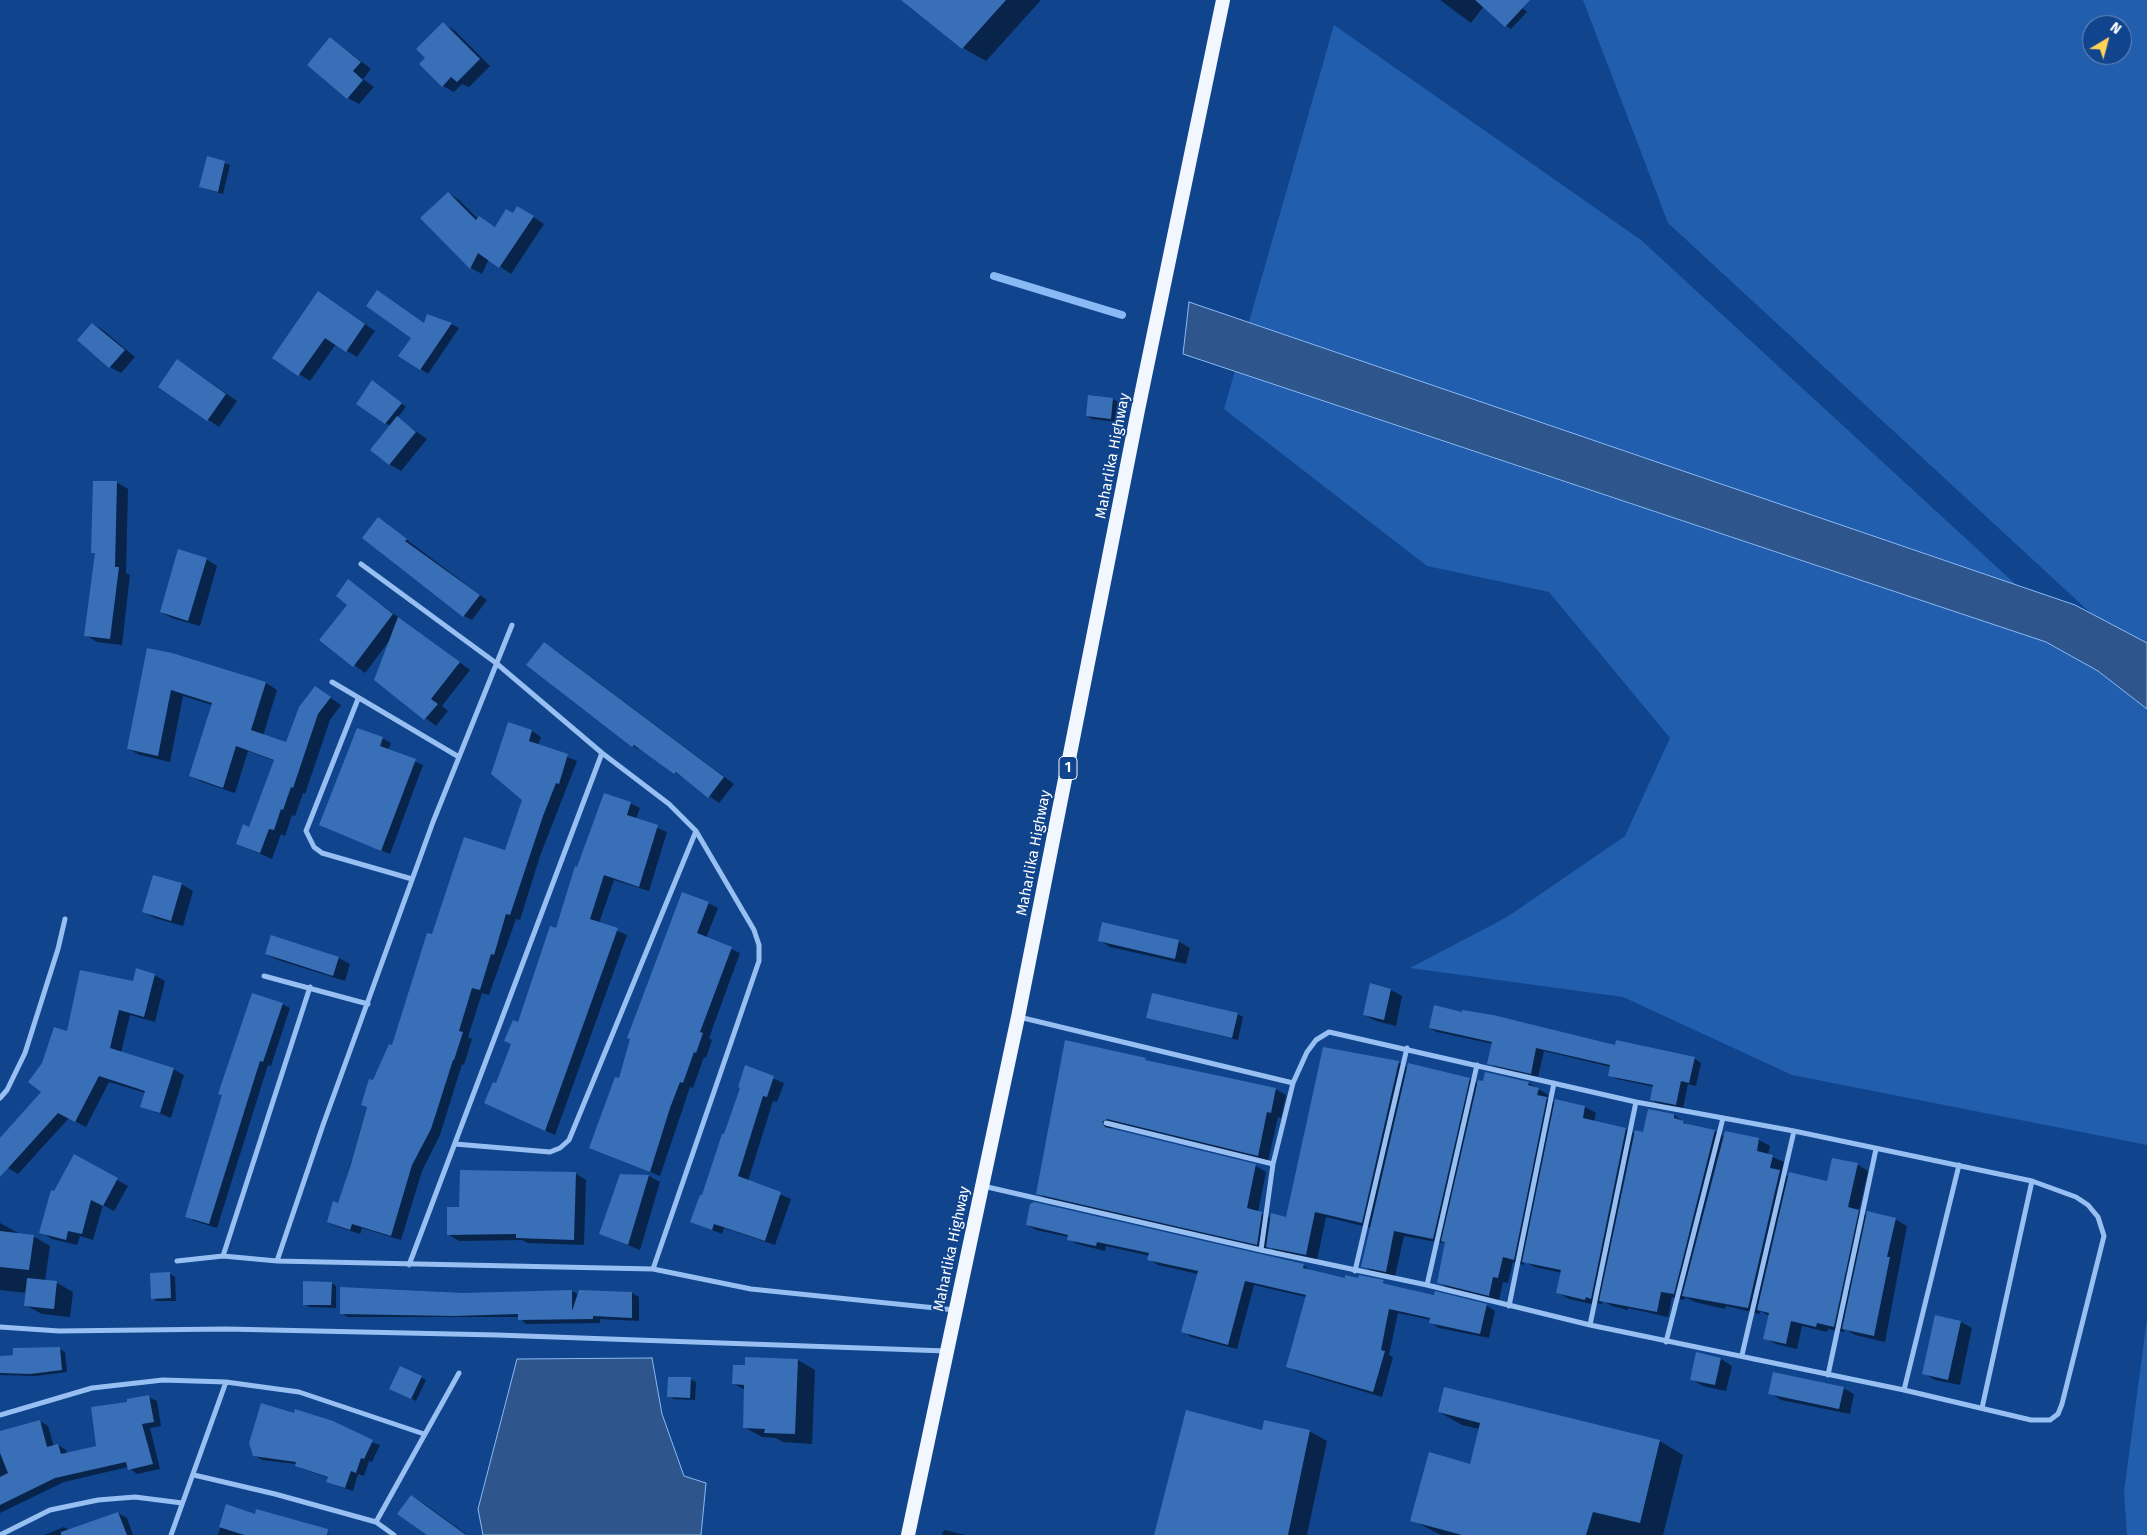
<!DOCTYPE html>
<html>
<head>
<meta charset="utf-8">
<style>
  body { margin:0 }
  #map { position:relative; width:2147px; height:1535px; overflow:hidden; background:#10448d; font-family:"Fira Sans",sans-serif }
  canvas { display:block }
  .north { position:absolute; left:2082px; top:15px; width:50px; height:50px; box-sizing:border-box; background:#10448d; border:1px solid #708fbb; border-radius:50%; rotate:37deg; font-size:14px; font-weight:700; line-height:20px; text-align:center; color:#fff }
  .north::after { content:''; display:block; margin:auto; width:18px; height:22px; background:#ffd259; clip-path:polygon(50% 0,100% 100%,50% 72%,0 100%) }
</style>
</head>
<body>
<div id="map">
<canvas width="2147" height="1535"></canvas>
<div class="north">N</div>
</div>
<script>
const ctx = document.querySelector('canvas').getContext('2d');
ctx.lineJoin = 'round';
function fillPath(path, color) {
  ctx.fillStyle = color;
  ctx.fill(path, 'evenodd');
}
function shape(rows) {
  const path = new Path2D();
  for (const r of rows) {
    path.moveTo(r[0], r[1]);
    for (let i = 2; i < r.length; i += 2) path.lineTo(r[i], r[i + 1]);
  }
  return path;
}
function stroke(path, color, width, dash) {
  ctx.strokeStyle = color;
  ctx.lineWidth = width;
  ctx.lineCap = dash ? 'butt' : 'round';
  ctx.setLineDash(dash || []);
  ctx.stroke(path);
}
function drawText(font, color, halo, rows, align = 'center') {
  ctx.font = font + ' "Fira Sans",sans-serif';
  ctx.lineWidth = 4;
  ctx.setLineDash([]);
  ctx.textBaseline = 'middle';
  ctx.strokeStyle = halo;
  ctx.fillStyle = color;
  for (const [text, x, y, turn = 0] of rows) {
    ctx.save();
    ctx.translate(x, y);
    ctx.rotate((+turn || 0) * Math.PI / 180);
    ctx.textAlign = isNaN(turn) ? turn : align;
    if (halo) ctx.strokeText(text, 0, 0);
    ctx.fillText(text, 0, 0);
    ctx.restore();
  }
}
fillPath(shape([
  [1583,0,2147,0,2147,665,1668,223],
  [2092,25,2122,25,2122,55,2092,55],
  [1334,25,1641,240,2147,705,2147,1145,1792,1075,1623,997,1410,968,1507,917,1625,836,1670,738,1549,592,1427,566,1224,409],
  [2147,1319,2147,1535,2127,1535,2124,1492]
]), '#215ead');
const water = shape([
  [1189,302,2075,605,2147,643,2147,709,2098,671,2046,642,1183,354,1189,302],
  [652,1358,662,1414,684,1476,706,1483,701,1535,483,1535,478,1509,517,1359,652,1358]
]);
fillPath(water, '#2e558c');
stroke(water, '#89baf6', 1);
fillPath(shape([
  [903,0,1041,0,986,61,963,48],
  [1440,0,1484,0,1487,2,1471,23],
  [1500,0,1513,0,1527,12,1511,29,1506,26],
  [443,24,454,30,490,66,469,87,462,84,454,92,443,86,427,58],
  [331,38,371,69,363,79,374,87,359,104,348,98],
  [208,158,230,165,223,194,200,187],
  [448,193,459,200,478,219,480,217,496,228,514,215,529,214,544,224,511,274,489,259,482,274,471,268],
  [329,299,375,331,357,357,336,344,310,381,274,358],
  [93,324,104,331,135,357,121,373,110,367],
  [425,324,451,324,459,328,428,374,421,369],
  [188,367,237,401,219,427,159,386],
  [378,385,406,407,397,418,427,439,401,471,389,464,391,426,385,423],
  [1113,399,1118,402,1116,422,1092,419,1087,416],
  [116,482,128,489,126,573,130,575,122,645,97,642,86,635,96,554,93,552],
  [379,519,487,600,472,620,464,616],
  [206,559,217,566,200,626,172,618,161,612],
  [349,581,470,670,442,706,448,711,436,726,376,680,390,640,365,673,321,640,349,604],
  [555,650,734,784,719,803,645,751,644,752,633,746,528,665],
  [172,654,266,683,277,690,263,736,286,744,316,688,341,705,330,720,305,794,303,793,295,816,292,815,285,836,281,834,272,859,238,844,250,828,275,761,248,751,235,793,202,782,190,776,212,705,183,696,170,762,140,755,128,749],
  [532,731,541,737,538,745,577,761,540,856,520,920,516,919,489,995,482,993,468,1037,472,1039,464,1065,462,1064,440,1135,422,1171,401,1240,362,1228,360,1234,338,1227,328,1222,339,1204,374,1082,392,1047,433,936,506,852,524,799,493,774],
  [382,738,391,743,388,750,423,765,390,854,329,829],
  [630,803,640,808,636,819,667,832,649,891,614,880,599,923,627,935,555,1135,486,1103,497,1085,519,1023,557,930,578,868],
  [181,884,193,891,183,926,155,918,144,912],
  [708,903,718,908,706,938,740,953,709,1038,712,1040,706,1058,704,1057,693,1088,690,1087,660,1176,591,1147,619,1079],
  [1099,940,1178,941,1190,948,1186,964,1110,947],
  [266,954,339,958,350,964,345,981,278,960],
  [154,975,165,981,155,1022,130,1015,121,1053,173,1069,184,1075,171,1118,141,1106,146,1093,109,1082,86,1127,69,1118,18,1174,8,1168,0,1161,0,1139,43,1092,68,1033,134,983],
  [1391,990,1402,996,1396,1026,1376,1021,1364,1015],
  [282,1004,290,1008,271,1066,268,1065,217,1228,194,1221,187,1216],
  [1238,1014,1243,1017,1238,1040,1148,1018],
  [1430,1028,1616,1046,1694,1058,1701,1063,1696,1086,1688,1084,1683,1108,1658,1104,1651,1099,1654,1087,1617,1079,1609,1075,1611,1067,1544,1051,1538,1077,1496,1067,1488,1063,1493,1044,1437,1032],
  [1363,1055,1399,1063,1408,1068,1469,1079,1478,1084,1484,1082,1486,1074,1529,1083,1548,1095,1547,1099,1556,1103,1556,1100,1585,1107,1596,1113,1594,1122,1626,1129,1635,1134,1644,1133,1674,1115,1690,1126,1715,1131,1725,1137,1726,1132,1759,1140,1770,1146,1768,1155,1784,1162,1782,1172,1789,1177,1828,1182,1857,1164,1868,1171,1859,1211,1868,1216,1895,1219,1907,1226,1885,1342,1855,1335,1845,1329,1844,1332,1828,1329,1827,1332,1802,1326,1797,1349,1776,1344,1765,1338,1770,1316,1760,1311,1760,1314,1726,1306,1725,1309,1695,1302,1685,1297,1684,1300,1672,1297,1668,1317,1628,1308,1628,1310,1612,1306,1603,1301,1602,1304,1597,1303,1596,1305,1569,1299,1557,1292,1562,1273,1535,1267,1524,1261,1524,1265,1513,1262,1508,1283,1503,1282,1499,1300,1448,1288,1438,1282,1446,1242,1443,1240,1442,1243,1404,1236,1395,1276,1372,1271,1363,1266,1371,1228,1326,1217,1317,1260,1278,1252,1268,1246,1268,1250,1047,1199,1037,1193,1145,1060,1151,1063,1275,1089,1286,1095,1281,1118,1278,1117,1268,1161,1118,1124,1111,1129,1256,1166,1266,1172,1258,1212,1271,1218,1287,1218],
  [746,1067,784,1083,777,1102,773,1101,748,1181,791,1199,775,1245,724,1228,722,1234,692,1222,725,1136,742,1088],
  [74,1156,128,1186,114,1211,103,1205,93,1240,80,1236,77,1245,52,1239,41,1232,55,1192],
  [575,1173,586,1180,584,1245,528,1243,522,1240,459,1241,448,1234,460,1208],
  [621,1175,649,1176,660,1182,640,1250,600,1234],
  [0,1223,20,1234,33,1236,50,1246,45,1281,57,1283,73,1292,70,1317,42,1314,25,1305,27,1293,0,1290],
  [1027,1225,1303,1265,1312,1272,1346,1279,1383,1282,1392,1287,1486,1305,1495,1311,1489,1338,1439,1328,1430,1322,1431,1320,1398,1313,1389,1355,1393,1357,1382,1397,1296,1371,1287,1366,1306,1297,1254,1285,1237,1349,1191,1337,1183,1331,1198,1274,1158,1265,1149,1259,1150,1256,1106,1246,1105,1251,1077,1244,1068,1239,1069,1237,1036,1230],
  [169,1273,175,1277,176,1301,157,1301,152,1298],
  [331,1283,336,1286,336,1308,310,1307,304,1304],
  [572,1291,579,1295,580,1292,632,1293,639,1297,639,1321,600,1319,600,1323,526,1324,519,1317,348,1317,341,1313,463,1295],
  [1936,1316,1961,1322,1972,1328,1960,1385,1935,1380,1924,1373],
  [60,1349,65,1352,67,1372,36,1376,0,1375,0,1357],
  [1697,1354,1721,1359,1732,1366,1726,1391,1703,1386,1691,1379],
  [798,1360,815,1370,812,1444,783,1442,776,1438,762,1437,744,1427,745,1390,734,1384],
  [401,1367,426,1380,416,1401,396,1391],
  [690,1379,696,1382,695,1400,674,1399,669,1396],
  [1445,1388,1660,1441,1683,1455,1663,1535,1441,1535,1412,1520,1470,1465,1479,1429,1462,1425,1439,1412],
  [1843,1388,1854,1394,1850,1414,1781,1400,1770,1393],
  [148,1397,157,1401,161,1426,150,1428,160,1469,137,1474,128,1467,64,1482,0,1513,0,1433,40,1421,48,1426,54,1447,58,1445,66,1450,67,1454,97,1447,129,1403],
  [295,1415,380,1445,372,1462,369,1461,364,1476,358,1474,353,1491,335,1485,328,1481,329,1478,303,1469,296,1464,262,1460,254,1455],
  [1309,1431,1327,1441,1307,1535,1155,1535,1263,1432],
  [412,1497,423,1503,466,1534,429,1535],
  [227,1506,256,1515,315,1527,330,1535,218,1535],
  [118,1513,127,1518,133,1535,44,1535,64,1527,69,1530],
  [944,1530,966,1535,942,1535]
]), '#0007');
stroke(shape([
  [994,276,1122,315]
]), '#89baf6', 8);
fillPath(shape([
  [901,0,1006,0,962,49],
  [1475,0,1530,0,1505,27],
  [443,22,480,59,457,82,451,77,442,87,419,64,425,58,416,49],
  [330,37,361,62,353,71,363,80,347,99,307,65],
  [207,156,225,161,218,192,199,187],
  [448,192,476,220,479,216,495,227,506,209,513,213,517,206,534,216,499,268,478,253,470,269,420,218],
  [377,290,424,323,427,314,452,323,420,370,398,356,411,338,366,306],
  [318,291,365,324,346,352,325,338,298,376,272,358],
  [92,323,125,350,109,368,77,340],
  [177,359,226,394,207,421,158,387],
  [372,380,402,403,385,424,356,404],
  [1088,395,1113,398,1111,419,1086,416],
  [397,416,416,432,389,465,370,450],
  [93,481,117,481,115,567,119,567,110,639,84,636,95,553,91,553],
  [378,517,407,539,405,541,480,595,463,617,362,538],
  [178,549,207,558,188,621,160,612],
  [348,579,393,614,353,667,319,640,347,605,336,596],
  [398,617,460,662,431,699,438,704,424,720,374,680],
  [544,642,724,777,708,798,676,772,674,774,634,745,632,747,526,665],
  [147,648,172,653,266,682,251,730,286,742,299,707,315,686,331,697,318,714,293,788,291,787,283,810,281,809,274,830,269,829,260,853,236,844,243,824,249,827,274,760,236,746,223,788,189,776,212,703,171,690,158,756,127,749],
  [508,722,532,730,529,741,568,754,559,784,556,783,543,816,510,915,506,914,494,955,491,954,480,990,472,988,459,1031,463,1032,454,1060,453,1060,431,1129,412,1165,391,1236,352,1224,350,1230,327,1222,333,1201,338,1203,350,1167,367,1107,361,1105,369,1079,373,1080,389,1044,392,1045,427,933,432,934,464,837,505,850,522,800,491,774],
  [357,728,383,737,380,746,416,759,381,851,319,825],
  [604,793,631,802,627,815,658,825,639,887,604,875,590,919,618,928,545,1131,484,1103,493,1082,496,1083,511,1044,504,1041,513,1020,518,1022,550,926,556,928,575,866,577,867],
  [153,875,182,883,171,921,142,912],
  [682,892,709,902,697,933,732,947,700,1032,703,1033,696,1053,694,1052,683,1083,680,1082,670,1108,650,1172,589,1148,615,1077,619,1078,630,1039,627,1038],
  [1102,922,1179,940,1175,959,1098,941],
  [271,935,339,957,333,976,265,954],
  [136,968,155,974,144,1017,119,1010,110,1048,174,1068,160,1113,140,1107,145,1091,99,1076,75,1122,58,1113,0,1177,0,1138,41,1092,28,1082,42,1063,54,1027,67,1031,80,970,133,981],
  [1370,983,1391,989,1384,1020,1363,1015],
  [252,993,283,1003,263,1062,260,1061,209,1224,185,1217,222,1095,218,1094],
  [1152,993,1238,1013,1232,1038,1146,1018],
  [1434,1005,1462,1012,1462,1010,1493,1015,1615,1045,1616,1040,1695,1057,1689,1083,1681,1081,1676,1105,1650,1100,1653,1085,1608,1076,1610,1065,1536,1048,1531,1074,1487,1064,1492,1042,1429,1028],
  [1065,1040,1146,1058,1145,1060,1276,1088,1271,1113,1267,1112,1258,1156,1107,1119,1102,1122,1105,1127,1256,1164,1247,1208,1262,1212,1257,1245,1036,1194],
  [1323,1047,1399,1061,1362,1223,1315,1212,1306,1255,1266,1247,1271,1213,1286,1217],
  [1408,1063,1470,1078,1433,1239,1394,1231,1386,1272,1361,1267],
  [745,1065,774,1076,767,1097,763,1096,738,1176,781,1192,765,1241,714,1224,712,1230,690,1222,700,1195,702,1195,722,1134,724,1134,740,1088,738,1087],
  [1485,1072,1529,1082,1528,1085,1539,1088,1537,1095,1547,1097,1514,1260,1503,1257,1498,1278,1493,1277,1489,1296,1437,1283,1445,1242,1441,1241,1478,1080,1483,1081],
  [1555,1099,1585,1106,1583,1118,1626,1128,1591,1299,1586,1297,1585,1300,1556,1293,1561,1270,1522,1262],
  [1648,1109,1674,1114,1674,1118,1684,1121,1683,1123,1715,1130,1674,1294,1661,1292,1657,1312,1599,1301,1635,1130,1643,1132],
  [1725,1131,1759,1138,1757,1151,1773,1155,1770,1168,1780,1170,1748,1308,1682,1296],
  [74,1154,118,1178,103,1206,91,1200,82,1234,68,1231,66,1240,39,1233,51,1190,54,1191],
  [1832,1158,1858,1163,1848,1207,1859,1210,1834,1327,1817,1323,1816,1327,1791,1321,1786,1344,1763,1339,1769,1313,1757,1310,1789,1172,1827,1181],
  [460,1170,576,1172,574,1240,516,1238,516,1234,447,1235,447,1207,459,1207],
  [620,1174,649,1175,628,1245,599,1234],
  [1034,1202,1304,1264,1303,1268,1345,1278,1345,1275,1358,1278,1359,1275,1384,1280,1383,1283,1394,1286,1434,1295,1435,1291,1487,1304,1480,1334,1429,1323,1430,1318,1389,1309,1381,1350,1385,1351,1373,1392,1286,1367,1306,1295,1245,1281,1228,1345,1181,1332,1198,1271,1147,1260,1149,1253,1097,1242,1096,1246,1067,1240,1068,1235,1026,1225,1030,1204],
  [1867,1211,1896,1218,1887,1257,1890,1257,1874,1336,1842,1329],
  [0,1231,34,1235,29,1270,0,1267],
  [170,1272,171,1298,151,1299,150,1273],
  [27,1278,57,1281,54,1309,24,1306],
  [303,1281,332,1282,331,1305,303,1305],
  [340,1287,463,1293,572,1290,572,1311,579,1290,632,1292,632,1318,593,1316,593,1319,518,1320,518,1314,453,1316,340,1314],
  [1935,1315,1961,1321,1948,1380,1922,1374],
  [60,1347,62,1370,30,1374,0,1373,0,1356,13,1355,13,1348],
  [1696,1352,1721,1358,1715,1385,1690,1380],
  [745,1357,798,1359,795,1434,764,1433,765,1429,743,1428,744,1385,732,1384,733,1365,745,1365],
  [400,1366,422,1376,411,1399,389,1389],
  [1773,1372,1844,1387,1839,1409,1768,1394],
  [668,1377,691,1377,690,1398,667,1397],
  [1444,1387,1660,1440,1640,1523,1593,1512,1586,1535,1462,1535,1410,1521,1429,1452,1470,1464,1480,1423,1438,1412],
  [149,1395,154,1422,142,1424,153,1464,128,1470,126,1462,55,1478,0,1505,0,1477,8,1473,0,1453,0,1431,40,1420,47,1447,58,1444,61,1454,96,1446,91,1407,127,1402,127,1399],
  [261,1403,294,1413,295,1409,333,1421,373,1440,364,1459,361,1458,356,1473,351,1471,345,1488,326,1482,328,1477,295,1466,296,1462,253,1456,249,1443],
  [1186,1410,1262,1430,1264,1420,1310,1430,1288,1535,1154,1535],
  [411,1495,466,1535,427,1535,397,1514],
  [226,1504,255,1514,256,1509,328,1529,327,1535,244,1535,219,1527],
  [118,1512,127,1535,61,1535,61,1532]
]), '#386fb7');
stroke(shape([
  [361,564,496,663,602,753,669,804,696,831,754,930,759,945,759,961,653,1269],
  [332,682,459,757],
  [358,699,306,831,314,847,322,853,412,879],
  [264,976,368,1004],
  [1019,1017,1293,1083],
  [0,1098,7,1090,25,1053,58,949,65,919],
  [1106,1123,1273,1164],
  [455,1144,550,1152,560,1148,569,1140,696,831],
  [983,1186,1261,1250,1427,1285,1590,1325,1904,1390,2031,1420,2050,1420,2058,1414,2062,1404,2104,1236,2098,1217,2088,1205,2076,1197,2032,1181,1794,1131,1636,1102,1329,1032,1316,1040,1307,1052,1293,1083,1273,1164,1261,1250],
  [223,1256,310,987],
  [177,1261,223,1256,277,1261,653,1269,751,1289,955,1310],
  [277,1261,323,1125,433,822,512,625],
  [409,1265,602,753],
  [1355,1271,1407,1048],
  [1427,1285,1477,1065],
  [1509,1306,1554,1083],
  [1590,1325,1636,1102],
  [0,1327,59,1331,226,1329,497,1335,946,1351],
  [1666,1342,1723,1118],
  [1742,1355,1794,1131],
  [1828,1375,1876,1149],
  [1904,1390,1959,1165],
  [1982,1408,2032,1181],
  [0,1415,92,1388,163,1380,226,1382,299,1392,424,1434],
  [194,1475,275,1494,376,1522,394,1535],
  [376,1522,459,1373],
  [0,1535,50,1510,98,1500,135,1497,182,1503],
  [171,1535,226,1382]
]), '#98bff2', 5);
stroke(shape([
  [908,1535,1018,1017,1138,410,1223,0]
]), '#f1f6ff', 14);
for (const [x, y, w] of [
  [1068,768,18]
]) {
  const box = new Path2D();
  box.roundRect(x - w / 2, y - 11.5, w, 23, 4);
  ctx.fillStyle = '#10448d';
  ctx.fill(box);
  stroke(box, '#fff', 1);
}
drawText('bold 14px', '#fff', null, [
  ["1",1068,768]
]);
drawText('15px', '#fff', '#10448d', [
  ["Maharlika Highway",1113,456,-79],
  ["Maharlika Highway",1034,853,-79],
  ["Maharlika Highway",952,1249,-78]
]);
</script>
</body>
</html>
